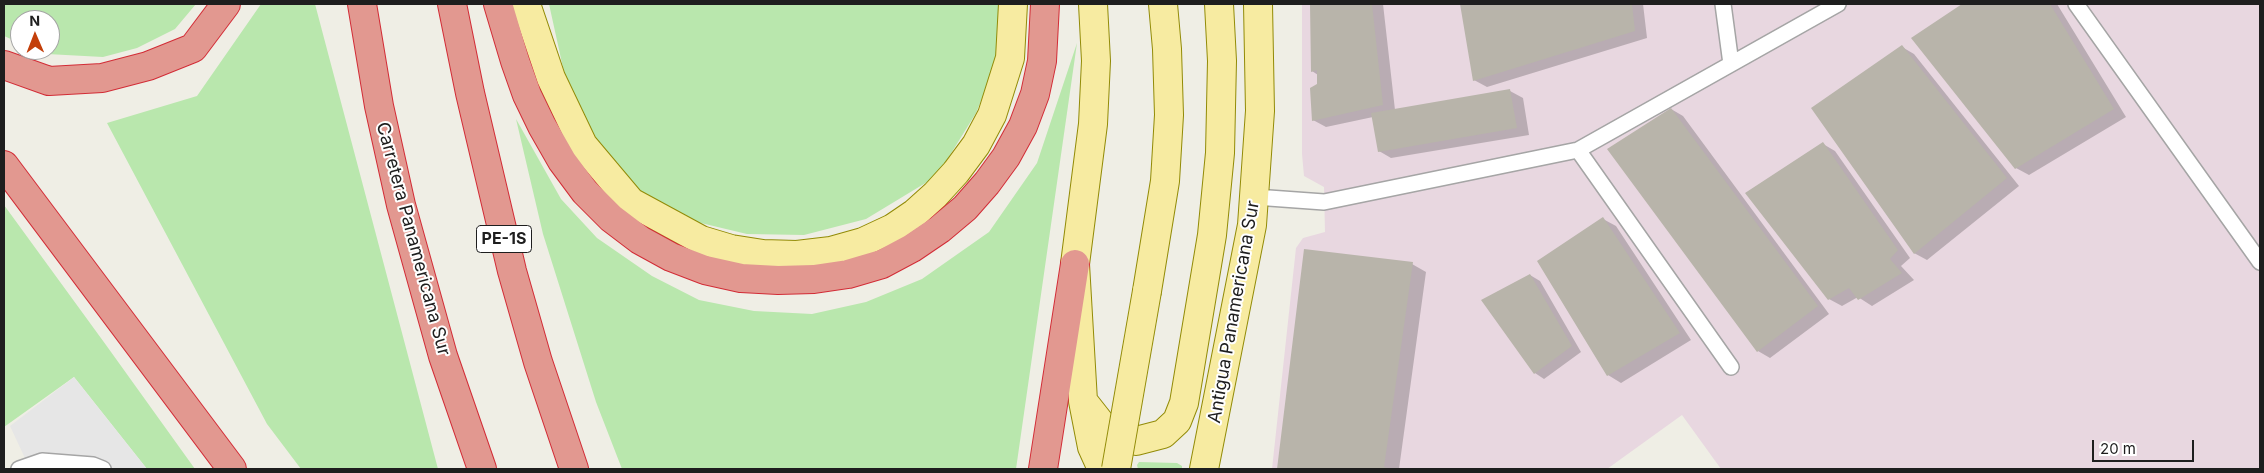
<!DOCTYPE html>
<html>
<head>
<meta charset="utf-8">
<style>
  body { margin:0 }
  #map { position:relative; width:2264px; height:473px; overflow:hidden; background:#efeee5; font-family:Inter,sans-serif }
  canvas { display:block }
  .frame { position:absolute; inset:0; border:5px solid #1e1e1e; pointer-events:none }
  .north { position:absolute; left:10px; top:10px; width:50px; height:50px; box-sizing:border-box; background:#fff; border:1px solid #a5a5a5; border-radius:50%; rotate:359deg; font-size:14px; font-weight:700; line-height:20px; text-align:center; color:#1e1e1e }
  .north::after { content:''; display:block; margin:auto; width:18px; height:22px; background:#c33f0a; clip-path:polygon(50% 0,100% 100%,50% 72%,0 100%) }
  .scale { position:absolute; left:2092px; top:440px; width:102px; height:22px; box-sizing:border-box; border:2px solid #1e1e1e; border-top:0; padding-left:6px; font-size:15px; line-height:18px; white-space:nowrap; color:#1e1e1e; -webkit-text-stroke:4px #fff; paint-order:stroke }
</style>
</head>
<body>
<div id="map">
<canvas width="2264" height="473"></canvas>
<div class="frame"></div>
<div class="north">N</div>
<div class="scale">20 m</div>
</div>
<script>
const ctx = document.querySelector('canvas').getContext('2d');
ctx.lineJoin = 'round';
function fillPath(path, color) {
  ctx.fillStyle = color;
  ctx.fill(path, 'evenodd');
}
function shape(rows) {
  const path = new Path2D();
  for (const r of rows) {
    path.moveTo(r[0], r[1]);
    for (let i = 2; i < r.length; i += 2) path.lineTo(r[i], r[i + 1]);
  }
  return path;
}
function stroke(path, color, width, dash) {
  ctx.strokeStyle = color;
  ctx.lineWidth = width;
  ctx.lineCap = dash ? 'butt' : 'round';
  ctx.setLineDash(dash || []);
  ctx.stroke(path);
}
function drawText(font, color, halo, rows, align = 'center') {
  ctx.font = font + ' Inter,sans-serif';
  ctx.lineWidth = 4;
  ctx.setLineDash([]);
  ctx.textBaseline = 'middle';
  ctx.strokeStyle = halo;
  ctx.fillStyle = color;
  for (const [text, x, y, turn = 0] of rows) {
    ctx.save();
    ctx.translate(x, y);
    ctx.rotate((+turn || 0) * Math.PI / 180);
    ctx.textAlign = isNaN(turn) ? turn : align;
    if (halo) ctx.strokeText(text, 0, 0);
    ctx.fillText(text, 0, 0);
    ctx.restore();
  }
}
fillPath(shape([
  [1302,4,2260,4,2260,469,1721,469,1682,415,1607,469,1272,469,1296,248,1303,238,1325,232,1324,187,1304,176,1302,154]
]), '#e8d7e0');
fillPath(shape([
  [4,4,196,4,175,29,137,48,103,57,47,54,37,50,50,50,50,20,20,20,20,43,4,36],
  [261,4,315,4,438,469,301,469,267,424,107,123,197,96],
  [549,4,1000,4,996,64,976,113,937,176,866,219,804,235,747,234,684,219,633,188,594,143,569,95],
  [1077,43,1016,469,622,469,596,402,543,234,516,119,561,199,597,238,652,276,699,300,754,311,812,314,866,302,922,279,989,232,1037,163],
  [4,205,106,345,195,469,147,469,74,377,4,427],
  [1139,462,1177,463,1182,466,1182,469,1138,469,1137,465]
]), '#b9e7ad');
fillPath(shape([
  [74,377,147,469,30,469,10,426]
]), '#e6e6e6');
fillPath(shape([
  [1311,4,1383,4,1395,110,1510,91,1523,98,1529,135,1391,158,1379,151,1373,117,1326,127,1313,120,1318,75,1312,71],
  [1461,4,1643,4,1647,38,1487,87,1474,80],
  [1964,4,2057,4,2126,117,2029,175,2016,168,1913,38],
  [1902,47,1914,54,2019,186,1927,260,1914,253],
  [1671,109,1683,116,1829,314,1770,358,1758,351],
  [1823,144,1835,151,1910,258,1901,266,1914,280,1872,306,1858,297,1842,306,1829,299],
  [1603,219,1616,226,1691,340,1621,383,1608,375],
  [1305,250,1412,264,1426,272,1399,469,1278,469],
  [1530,275,1540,281,1581,352,1544,379,1535,373]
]), '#0003');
fillPath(shape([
  [1310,4,1372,4,1383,105,1312,121,1310,88,1317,84,1317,70,1311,72],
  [1460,4,1632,4,1635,31,1473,81],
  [1962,4,2050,4,2114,109,2015,169,1911,38],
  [1902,45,2007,178,1914,254,1811,108],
  [1510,89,1517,128,1378,152,1371,113],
  [1671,108,1818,306,1757,352,1607,149],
  [1823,142,1898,250,1890,259,1902,273,1858,300,1849,288,1828,300,1745,193],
  [1603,217,1680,333,1607,376,1537,261],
  [1304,249,1413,262,1384,467,1390,469,1277,469],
  [1530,274,1572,346,1534,374,1481,300]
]), '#b8b4aa');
const lane = shape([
  [1723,4,1731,64],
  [2076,4,2260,262],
  [1578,150,1838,4],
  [1255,197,1324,202,1578,150,1731,367],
  [19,469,42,461,93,465,103,469]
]);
const primary = shape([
  [526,4,551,78,583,145,631,202,701,240,731,249,763,254,797,255,831,251,863,242,893,228,915,213,935,195,956,172,976,145,992,115,1010,58,1013,4],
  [1093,4,1096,61,1093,124,1075,264,1083,401,1092,447,1102,469],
  [1147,291,1165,181,1169,115,1167,49,1163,4],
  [1083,401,1105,429,1120,437,1136,441,1163,434,1177,421,1184,403,1212,235,1220,153,1222,61,1219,4],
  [1204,469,1252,225,1260,111,1258,4]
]);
const highway = shape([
  [362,4,379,106,401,205,443,356,482,469],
  [452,4,470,93,512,271,538,362,574,469],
  [498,4,515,61,527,95,542,126,562,161,585,192,611,218,640,240,671,257,705,270,741,278,778,280,814,279,848,274,882,264,912,248,940,229,965,208,987,183,1006,157,1023,126,1035,94,1042,61,1045,4],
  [4,65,49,81,102,78,148,66,193,48,226,4],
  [4,165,232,469],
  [1043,469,1075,264]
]);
stroke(lane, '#a5a5a5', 18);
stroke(primary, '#928b07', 30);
stroke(highway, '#d22c36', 30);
stroke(lane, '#fff', 15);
stroke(primary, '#f7eba1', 28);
stroke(highway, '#e29890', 28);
const primaryBridge = shape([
  [1116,469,1147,291]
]);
stroke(primaryBridge, '#928b07', 30, []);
stroke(primaryBridge, '#f7eba1', 28);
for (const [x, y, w] of [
  [504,239,55]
]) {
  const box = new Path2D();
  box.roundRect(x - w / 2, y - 13.5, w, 27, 4);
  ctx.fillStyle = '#fff';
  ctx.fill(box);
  stroke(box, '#1e1e1e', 1);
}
drawText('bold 16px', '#1e1e1e', null, [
  ["PE-1S",504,239]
]);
drawText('18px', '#1e1e1e', '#fff', [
  ["Carretera Panamericana Sur",413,239,75],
  ["Antigua Panamericana Sur",1234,312,-80]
]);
</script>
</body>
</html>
